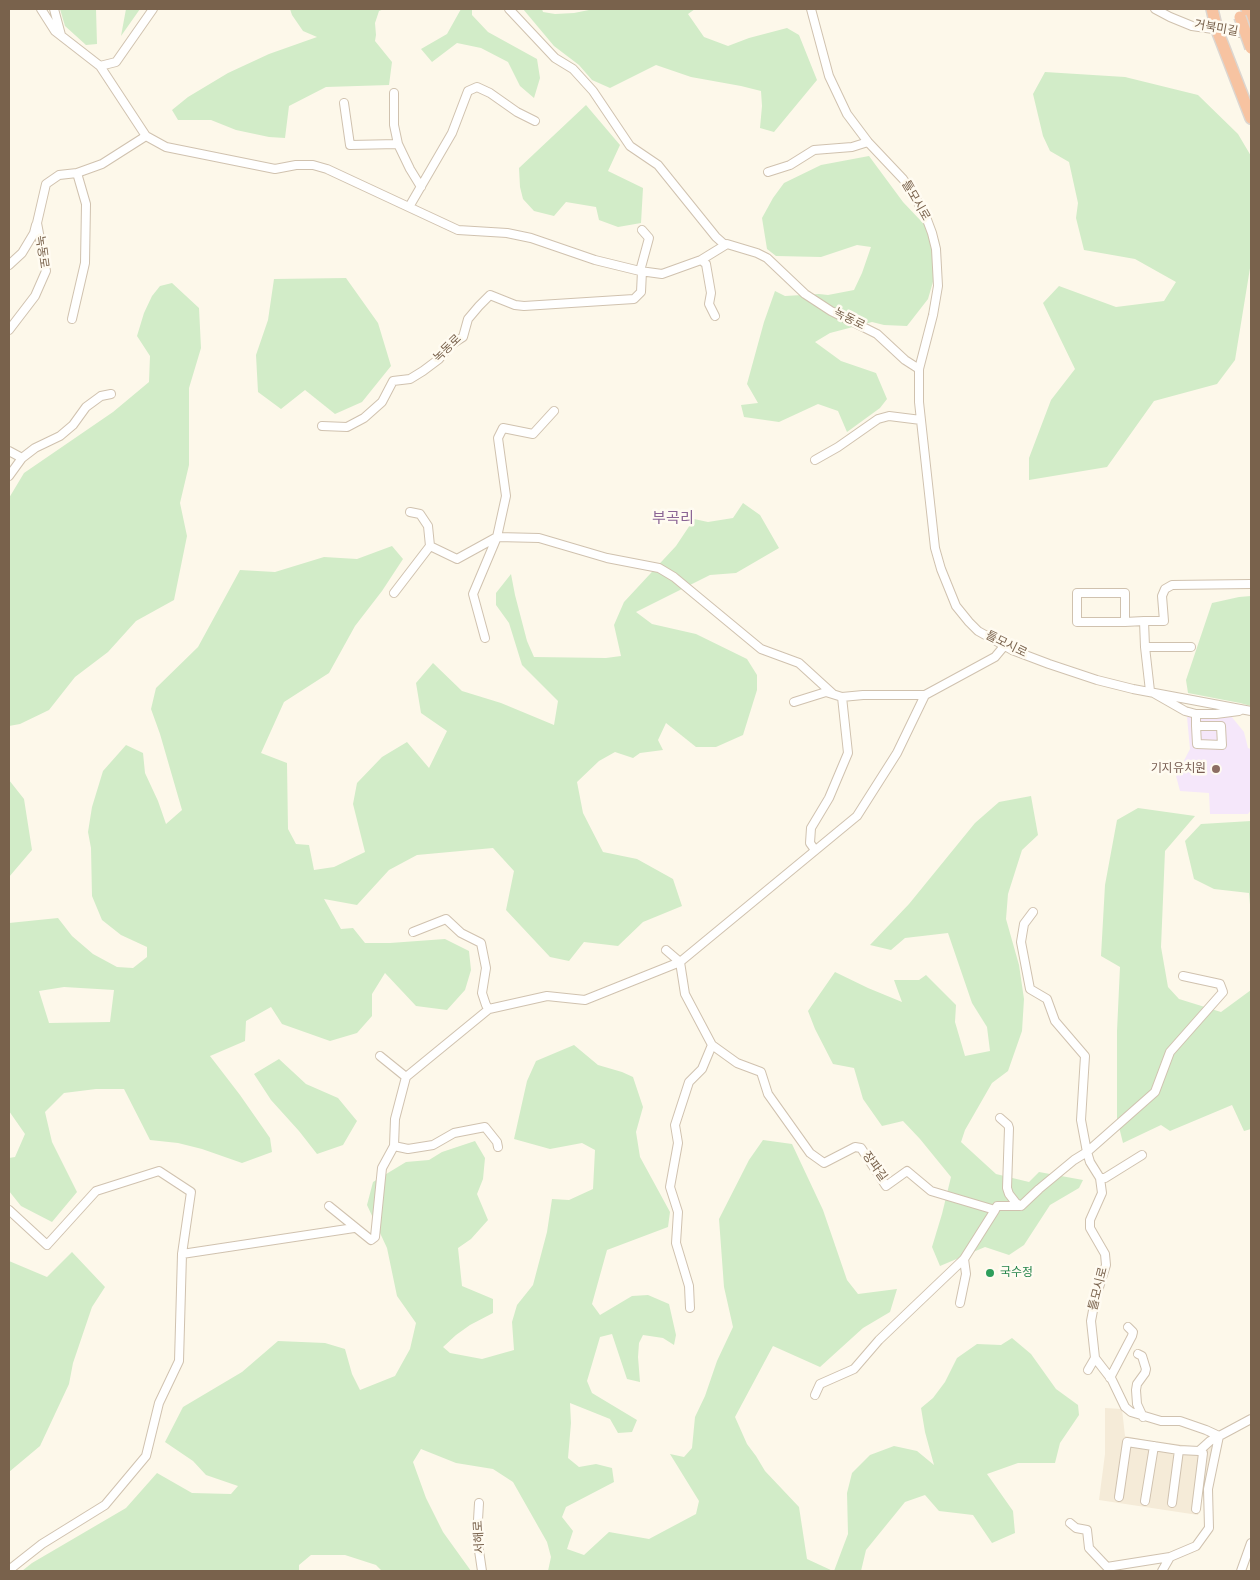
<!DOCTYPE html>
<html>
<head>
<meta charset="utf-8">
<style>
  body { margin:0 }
  #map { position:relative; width:1260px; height:1580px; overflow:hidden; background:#fdf8ea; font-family:"Source Sans 3",sans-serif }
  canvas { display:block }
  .frame { position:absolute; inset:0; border:10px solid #79624c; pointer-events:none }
</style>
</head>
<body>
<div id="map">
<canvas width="1260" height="1580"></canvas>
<div class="frame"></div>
</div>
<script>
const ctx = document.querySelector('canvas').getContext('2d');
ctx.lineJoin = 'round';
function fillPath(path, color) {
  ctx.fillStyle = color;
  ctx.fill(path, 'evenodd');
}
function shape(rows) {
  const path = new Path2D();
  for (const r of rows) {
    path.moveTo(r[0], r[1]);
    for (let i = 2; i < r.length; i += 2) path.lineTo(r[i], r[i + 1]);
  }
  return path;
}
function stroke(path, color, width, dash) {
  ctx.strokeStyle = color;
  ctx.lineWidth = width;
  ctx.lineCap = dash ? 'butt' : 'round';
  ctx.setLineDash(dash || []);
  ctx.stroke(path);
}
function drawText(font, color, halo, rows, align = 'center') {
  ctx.font = font + ' "Source Sans 3","Noto Sans KR",sans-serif';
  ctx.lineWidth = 5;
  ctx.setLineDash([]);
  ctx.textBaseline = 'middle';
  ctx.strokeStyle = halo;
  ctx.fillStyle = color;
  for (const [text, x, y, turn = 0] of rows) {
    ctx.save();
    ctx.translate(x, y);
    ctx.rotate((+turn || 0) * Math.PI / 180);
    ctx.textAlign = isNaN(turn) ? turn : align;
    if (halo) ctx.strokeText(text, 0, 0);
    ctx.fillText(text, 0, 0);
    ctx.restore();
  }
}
fillPath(shape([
  [1105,1408,1122,1409,1125,1436,1146,1440,1206,1448,1215,1442,1198,1515,1099,1500,1105,1454]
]), '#f5ebd8');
fillPath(shape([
  [1231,716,1244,732,1248,748,1251,749,1251,810,1248,814,1210,814,1209,793,1180,791,1176,776,1190,749,1187,717]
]), '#f5e7fa');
fillPath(shape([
  [60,9,96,9,97,44,86,45,65,26],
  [126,9,140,9,121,36],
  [290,9,384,9,379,11,375,23,376,35,375,41,392,62,389,85,326,87,289,106,285,138,269,137,236,130,211,120,178,120,172,110,188,97,228,73,269,54,317,37,303,31,292,15],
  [461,9,472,9,472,15,488,32,537,59,540,78,534,98,520,86,508,62,481,48,457,43,432,62,421,49,447,34],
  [523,9,542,9,543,12,555,14,574,13,594,9,695,9,688,14,704,37,728,46,749,38,787,28,799,35,817,80,774,132,760,128,762,106,761,91,741,86,691,77,656,65,610,88,592,80,579,65,554,46],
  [1045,72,1125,77,1198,95,1238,134,1251,156,1251,262,1235,360,1217,384,1154,401,1107,467,1029,480,1029,458,1051,400,1075,369,1043,303,1059,286,1116,307,1164,301,1176,282,1135,259,1084,250,1076,218,1078,203,1069,162,1050,151,1043,136,1033,94],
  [586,105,620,145,608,171,643,188,641,223,618,227,599,220,596,207,566,202,554,216,534,211,523,199,520,187,519,168],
  [869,156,903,202,939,240,941,254,928,299,907,326,884,325,872,322,830,333,815,342,841,361,876,373,887,399,880,408,847,432,838,411,818,404,779,422,744,417,741,405,758,403,747,384,764,322,775,291,785,296,819,294,828,295,854,290,862,273,871,247,857,245,821,257,776,256,767,249,762,218,773,198,784,183,821,165],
  [346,278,378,323,391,366,362,402,335,414,305,390,281,409,258,392,256,355,268,320,274,279],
  [172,283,199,308,201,348,189,388,189,465,180,503,187,536,174,600,136,621,108,652,75,677,49,710,20,724,9,726,9,498,24,473,113,412,149,382,150,356,137,336,144,313,152,296,160,286],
  [743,503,760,515,779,548,736,573,710,575,636,612,652,624,696,634,747,659,757,675,757,690,743,735,716,747,696,747,666,723,658,740,663,750,640,753,633,758,615,752,599,761,577,782,583,813,603,852,637,859,673,879,682,906,643,922,618,946,584,942,569,961,550,957,506,910,514,871,493,848,417,855,389,870,357,905,324,899,341,929,353,928,365,943,390,943,445,939,469,951,471,970,465,990,447,1010,416,1006,385,973,372,994,372,1016,357,1033,330,1041,282,1024,271,1007,246,1021,245,1041,210,1056,240,1095,270,1138,272,1152,242,1163,202,1149,178,1143,150,1140,124,1089,96,1089,64,1093,45,1112,52,1142,77,1192,52,1222,21,1206,9,1191,9,1158,15,1157,25,1134,9,1111,9,923,58,918,72,936,93,954,117,967,133,968,147,957,147,947,121,935,102,920,92,896,91,848,88,832,92,807,103,771,126,745,143,753,145,773,158,801,166,824,182,810,160,734,151,709,156,688,198,647,240,570,275,572,324,557,357,559,392,546,403,559,382,591,355,626,329,673,284,702,261,753,287,763,288,829,296,844,309,845,314,870,334,867,365,852,353,804,357,783,382,757,407,742,429,768,447,731,421,713,416,683,433,663,462,691,501,703,554,725,558,701,522,665,509,623,496,605,496,593,511,574,515,595,527,641,534,657,606,658,621,656,614,625,624,602,676,546,694,519,708,522,733,518],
  [64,987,114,990,110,1022,49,1023,39,991],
  [1251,596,1251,706,1240,703,1188,693,1186,680,1212,603,1239,597],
  [9,780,24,799,32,850,9,877],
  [1031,796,1038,835,1022,850,1008,894,1006,919,1019,965,1024,999,1022,1031,1008,1071,992,1083,965,1130,961,1142,996,1174,1029,1182,1039,1172,1083,1180,1079,1188,1050,1205,1024,1245,1009,1255,985,1247,940,1266,932,1247,942,1214,951,1177,920,1139,903,1121,882,1126,863,1099,854,1068,833,1064,815,1029,808,1011,835,972,868,988,902,1002,894,980,919,980,926,975,956,1005,955,1022,965,1056,990,1051,987,1027,972,1003,948,933,905,938,891,950,870,945,909,904,975,823,999,802],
  [1138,808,1195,816,1165,851,1161,947,1168,987,1179,999,1221,1012,1251,990,1251,1129,1244,1131,1232,1105,1170,1131,1161,1125,1123,1143,1117,1119,1117,1031,1120,967,1101,956,1105,885,1117,820],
  [1251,821,1251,916,1249,893,1214,889,1194,879,1185,841,1201,824],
  [574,1045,598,1065,622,1072,633,1077,643,1107,636,1132,640,1157,670,1212,668,1227,607,1250,592,1304,600,1315,632,1296,648,1295,669,1304,676,1335,674,1345,663,1338,643,1335,639,1343,638,1357,640,1382,627,1379,612,1334,600,1337,587,1381,592,1393,637,1420,632,1432,618,1433,610,1419,570,1403,571,1423,568,1458,579,1467,596,1464,612,1468,614,1482,566,1507,562,1517,573,1531,567,1549,584,1555,609,1532,649,1539,696,1514,699,1501,670,1454,684,1457,692,1448,695,1417,705,1396,717,1361,733,1327,724,1287,719,1219,749,1160,763,1140,792,1144,823,1210,847,1280,858,1294,897,1289,890,1312,863,1328,820,1367,773,1346,735,1417,747,1444,756,1456,765,1471,799,1507,807,1559,833,1571,548,1571,551,1557,547,1542,513,1482,493,1469,456,1463,421,1449,413,1462,426,1498,443,1532,471,1571,382,1571,376,1565,345,1555,311,1555,299,1565,299,1571,22,1571,32,1563,126,1508,157,1473,192,1493,231,1494,238,1486,206,1475,193,1461,165,1442,183,1407,242,1372,278,1341,325,1343,345,1349,352,1374,360,1390,395,1376,410,1349,416,1323,397,1296,387,1248,367,1205,373,1182,406,1162,429,1160,442,1152,475,1141,485,1158,483,1179,477,1194,488,1220,471,1239,458,1248,462,1286,493,1299,493,1313,470,1325,456,1335,443,1347,450,1353,482,1359,514,1350,512,1322,517,1305,533,1285,547,1232,552,1199,569,1200,593,1189,595,1150,582,1143,550,1149,514,1139,527,1081,536,1061],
  [279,1059,306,1084,338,1098,357,1121,343,1145,317,1154,299,1131,271,1100,254,1074],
  [72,1252,105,1287,92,1307,73,1363,69,1384,40,1446,9,1472,9,1261,47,1277],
  [1012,1338,1031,1354,1056,1389,1078,1405,1079,1415,1060,1443,1055,1463,1018,1463,987,1474,1013,1511,1015,1533,992,1543,973,1515,939,1511,925,1495,905,1502,866,1550,861,1571,834,1571,848,1534,847,1493,852,1473,870,1455,894,1446,917,1451,934,1465,925,1432,921,1408,933,1398,945,1382,957,1358,977,1344,1001,1345]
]), '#d2ecc8');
const minor = shape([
  [54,9,61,35],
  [509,9,555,58,573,69,593,91,630,146,658,165,716,237,725,245],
  [811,9,829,76,847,114,868,142,903,179,914,195,926,217,932,233,936,249,938,286,933,315,919,369,919,402,935,548,941,569,956,606,969,622,978,631,1012,650,1049,664,1097,680,1133,689,1251,711],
  [1155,9,1170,17,1192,26,1248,34],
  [100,66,116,62,153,9],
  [394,93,394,125,398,144,410,169,421,187],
  [344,103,350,145,398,144],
  [146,136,166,147,275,169,296,165,313,165,327,169,458,230,507,233,531,238,595,260,640,271,662,274,701,260,727,244,757,253,767,258,805,294,831,311,877,334,905,360,919,369],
  [768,172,790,165,814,150,852,147,868,142],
  [409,207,452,133,468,91,477,87,490,93,517,112,535,121],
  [701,260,706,264,711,293,709,304,715,316],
  [9,265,22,253,34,233,36,225],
  [640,271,649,238,642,230],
  [72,319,85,263,86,204,77,173],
  [9,330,35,296,46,271,37,223,46,184,59,175,77,173,102,164,146,136,100,66,55,31,41,9],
  [322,426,347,427,364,418,382,402,393,381,410,379,423,371,439,359,452,344,463,337,468,319,479,306,490,295,515,305,524,306,634,299,641,292,642,271],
  [9,451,22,458,35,448,60,436,73,425,86,407,101,396,111,394],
  [815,460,838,447,878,419,889,416,921,420],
  [9,476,22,458],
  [410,512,420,514,428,526,430,546,457,559,497,537,539,538,607,558,659,568,674,577,761,649,799,663,833,694],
  [394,593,430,546],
  [1144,621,1164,621,1162,596,1165,589,1172,585,1251,584],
  [1125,622,1125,593,1077,593,1077,622,1125,622,1144,621,1145,647,1150,691,1185,711,1196,714,1196,726,1197,744,1222,745,1221,726,1196,726],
  [485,638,473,594,497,537,506,496,498,438,503,428,533,434,554,411],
  [1145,647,1191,647],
  [794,702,826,692,842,697,863,695,925,695],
  [1196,714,1216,714,1239,711],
  [815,850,810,843,811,828,829,798,848,753,842,697],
  [1033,912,1024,924,1021,942,1030,989,1047,999,1055,1021,1085,1056,1081,1120,1087,1152,1090,1162,1100,1178,1102,1193,1090,1220,1090,1228,1105,1254,1106,1265,1095,1300,1091,1321,1095,1358,1112,1380,1125,1407,1131,1412,1161,1421,1180,1421,1206,1430,1219,1436,1208,1489,1209,1528,1196,1546,1170,1557,1162,1571],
  [413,932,446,919,461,933,481,943,486,968,482,993,486,1005,489,1009],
  [666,950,680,962,685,994,712,1045,702,1069,689,1082,675,1125,678,1143,670,1187,678,1212,676,1243,689,1286,690,1308],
  [712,1045,737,1063,761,1072,768,1094,810,1153,824,1163,855,1147,861,1148,886,1186,907,1171,931,1191,995,1210,997,1206,1021,1206,1039,1189,1074,1160,1087,1152,1155,1092,1170,1052,1223,992,1220,984,1183,976],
  [380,1056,406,1077],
  [1000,1118,1008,1125,1009,1128,1007,1188,1009,1194,1016,1203,1021,1206],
  [394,1146,408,1149,433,1145,454,1133,485,1127,497,1142,498,1147],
  [1100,1178,1105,1178,1142,1155],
  [329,1206,371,1240,375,1237,382,1168,394,1146,395,1119,406,1077,489,1009,547,996,585,1000,680,962,857,816,897,753,925,695,995,657,1005,645],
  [9,1210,47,1245,96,1191,159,1171,191,1192,182,1254,179,1361,159,1403,146,1456,105,1505,42,1544,9,1570],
  [182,1254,354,1228],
  [960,1303,966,1274,964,1259],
  [1138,1354,1142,1356,1146,1369,1145,1373,1137,1384,1136,1390,1137,1404,1143,1417],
  [1088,1370,1095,1358],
  [1110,1378,1132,1336,1133,1332,1128,1327],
  [815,1395,820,1384,854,1369,879,1340,964,1259,995,1210],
  [1119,1497,1127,1442,1179,1450,1199,1451],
  [1145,1501,1154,1446],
  [479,1503,477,1537,482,1571],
  [1172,1503,1179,1450],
  [1196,1509,1203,1453,1199,1451,1210,1441,1251,1419],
  [1070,1523,1076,1528,1087,1530,1089,1548,1107,1567,1170,1557],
  [1241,1571,1251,1543]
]);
const highway = shape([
  [1212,9,1217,30,1251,118],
  [1247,9,1251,22]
]);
stroke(minor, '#d0c2af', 10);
stroke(highway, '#dcd6d0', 14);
stroke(minor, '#fff', 8);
stroke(highway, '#f7c3a1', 11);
const highwayBridge = shape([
  [1240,17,1251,48]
]);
stroke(highwayBridge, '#dcd6d0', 14, []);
stroke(highwayBridge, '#f7c3a1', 11);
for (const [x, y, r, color] of [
  [1216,769,5,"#8d6e63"],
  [990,1273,5,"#2e9e5b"]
]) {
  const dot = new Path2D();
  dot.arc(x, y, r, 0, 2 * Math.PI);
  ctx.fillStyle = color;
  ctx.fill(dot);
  stroke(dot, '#fffbf1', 2);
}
drawText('12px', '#79624c', '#fffbf1', [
  ["거북미길",1216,29,10],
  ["틀모시로",915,201,60],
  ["녹동로",41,252,82],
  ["녹동로",849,320,27],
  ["녹동로",448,349,-44],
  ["틀모시로",1006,645,26],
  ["장파길",874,1167,54],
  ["틀모시로",1099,1289,-76],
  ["서해로",480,1537,-93]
]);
drawText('12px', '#785e54', '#fffbf1', [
  ["기지유치원",1206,769]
], 'right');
drawText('12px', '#27864d', '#fffbf1', [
  ["국수정",1000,1273]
], 'left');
drawText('15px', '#8b6595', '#fffbf1', [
  ["부곡리",673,520]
]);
</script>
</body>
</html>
